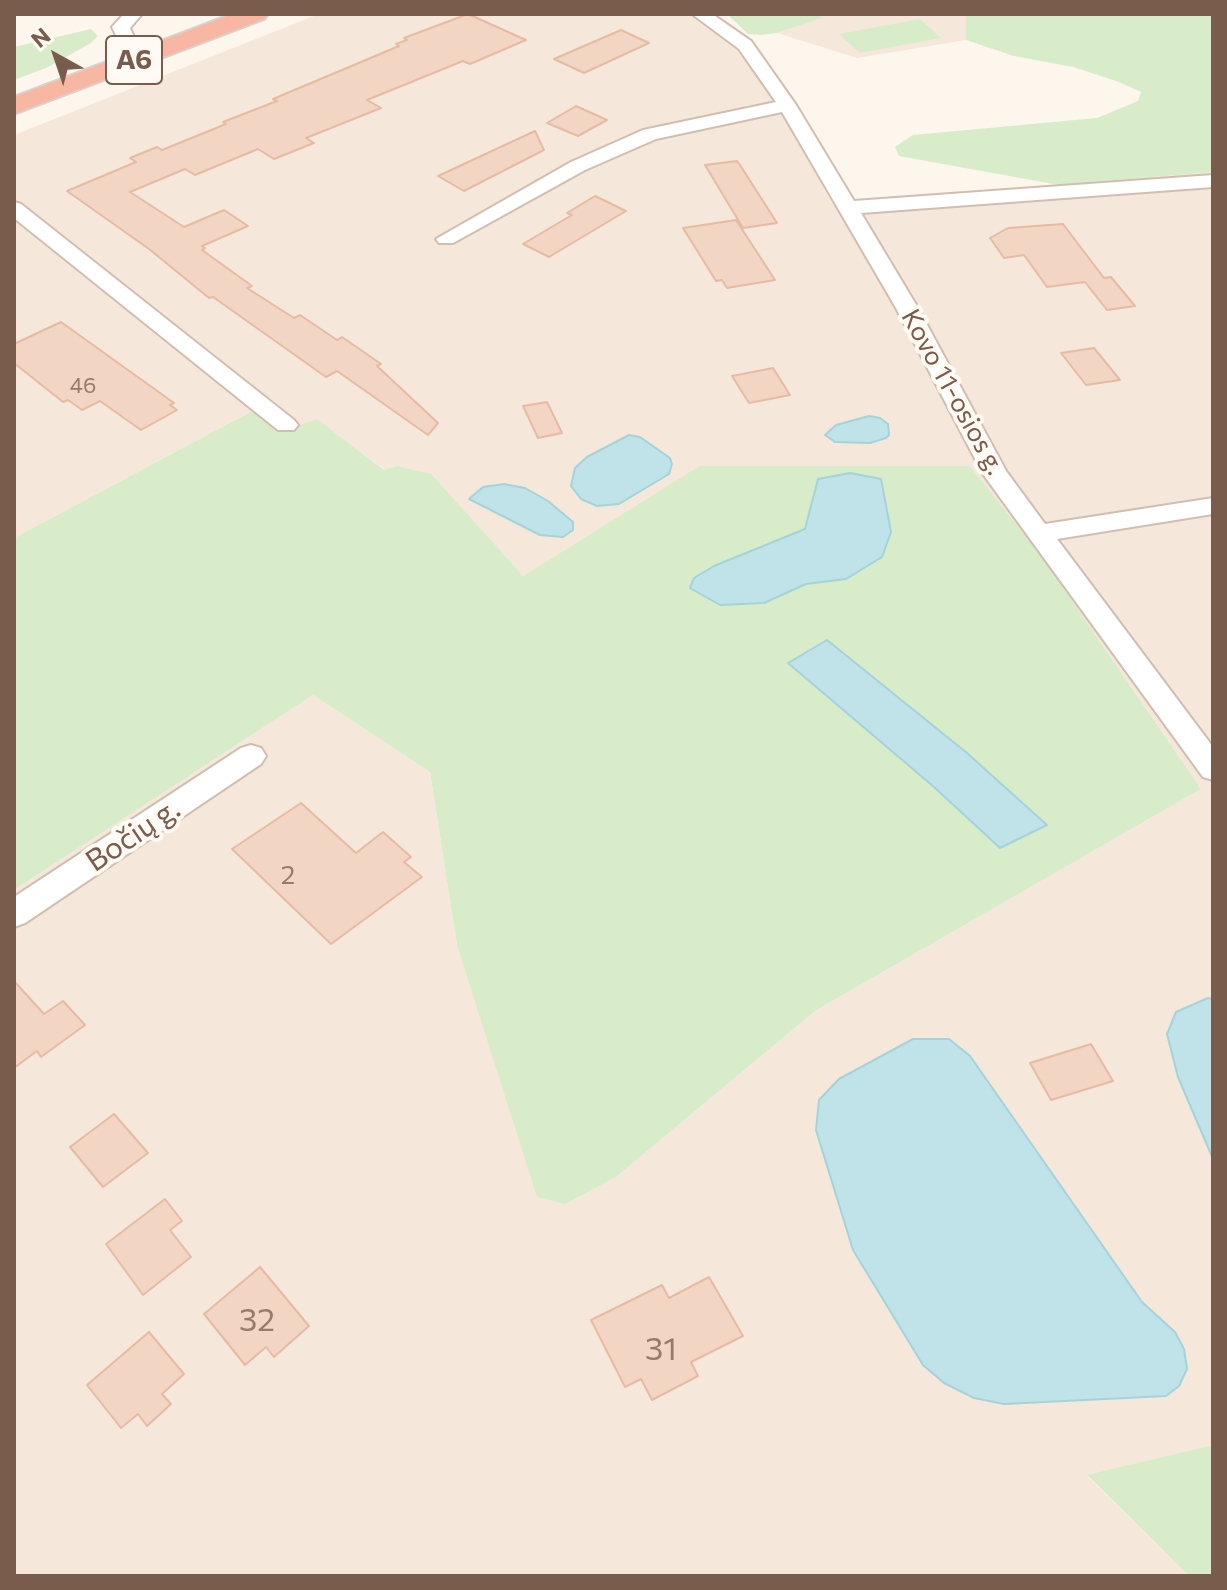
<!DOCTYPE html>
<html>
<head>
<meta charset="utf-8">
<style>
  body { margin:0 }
  #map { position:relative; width:1227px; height:1590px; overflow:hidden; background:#fdf6ec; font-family:Commissioner,sans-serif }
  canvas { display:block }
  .frame { position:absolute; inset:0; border:16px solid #7a5c4d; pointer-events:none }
  .north { position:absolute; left:16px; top:16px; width:80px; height:80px; -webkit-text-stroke:6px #fffaf3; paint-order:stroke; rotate:320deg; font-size:22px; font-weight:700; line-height:32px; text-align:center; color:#7a5c4d }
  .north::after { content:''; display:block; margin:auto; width:28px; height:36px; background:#7a5c4d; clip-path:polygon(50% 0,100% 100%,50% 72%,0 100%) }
</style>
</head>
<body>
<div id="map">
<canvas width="1227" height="1590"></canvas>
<div class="frame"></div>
<div class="north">N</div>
</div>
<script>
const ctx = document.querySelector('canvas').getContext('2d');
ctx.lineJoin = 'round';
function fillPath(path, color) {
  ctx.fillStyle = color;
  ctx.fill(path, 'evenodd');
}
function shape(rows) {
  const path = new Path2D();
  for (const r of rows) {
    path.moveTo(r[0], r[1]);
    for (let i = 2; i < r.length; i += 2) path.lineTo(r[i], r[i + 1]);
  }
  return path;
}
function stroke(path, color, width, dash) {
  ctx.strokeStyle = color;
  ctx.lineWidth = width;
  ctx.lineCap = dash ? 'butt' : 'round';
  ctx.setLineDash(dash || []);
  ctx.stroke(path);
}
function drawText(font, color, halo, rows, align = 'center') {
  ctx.font = font + ' Commissioner,sans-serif';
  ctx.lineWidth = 8;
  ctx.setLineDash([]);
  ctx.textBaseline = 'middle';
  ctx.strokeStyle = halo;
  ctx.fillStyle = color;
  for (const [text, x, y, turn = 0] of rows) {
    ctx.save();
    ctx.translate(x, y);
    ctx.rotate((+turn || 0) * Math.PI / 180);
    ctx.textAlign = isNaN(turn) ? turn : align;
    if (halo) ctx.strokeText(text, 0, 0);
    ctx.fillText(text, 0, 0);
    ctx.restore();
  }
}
fillPath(shape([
  [319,14,693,14,734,47,774,98,833,205,1213,172,1213,1445,1087,1476,1189,1576,14,1576,14,890,313,695,430,772,457,945,566,1204,616,1177,815,1011,1201,789,1040,554,970,466,699,466,523,576,509,561,317,420,282,432,252,411,14,538,14,135],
  [816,14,966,14,966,40,857,58,777,33,821,18]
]), '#f5e8da');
fillPath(shape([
  [727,14,816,14,822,18,777,33,761,35,748,34],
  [966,14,1213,14,1213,172,1059,185,899,156,895,147,913,135,1097,118,1138,101,1141,92,1119,82,1073,67,1014,56,966,40],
  [920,19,941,38,860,53,839,34],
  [91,29,98,36,91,43,46,68,14,80,14,47],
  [252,411,282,432,317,419,384,470,397,466,431,474,523,576,699,466,970,466,1040,554,1201,789,815,1011,616,1177,566,1204,537,1197,457,945,430,772,313,695,14,890,14,538],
  [1213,1445,1213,1576,1189,1576,1087,1475]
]), '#d8ecc9');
const water = shape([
  [869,416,880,418,888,424,889,435,886,438,870,443,835,442,825,435,836,425,869,416],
  [629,435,640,437,670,458,672,464,669,474,619,504,597,506,581,499,571,486,575,468,587,457,629,435],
  [850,473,881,479,891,532,882,557,846,579,806,584,764,603,720,605,690,588,694,578,714,566,805,529,818,479,850,473],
  [504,484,525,488,548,501,573,522,573,530,563,537,540,535,469,499,483,487,504,484],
  [827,640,967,753,1047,825,1000,848,934,787,788,663,827,640],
  [1208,998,1213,999,1213,1159,1178,1077,1167,1034,1176,1012,1208,998],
  [913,1039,949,1039,970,1056,1142,1302,1175,1332,1184,1349,1187,1369,1179,1386,1166,1396,1004,1404,974,1398,944,1383,923,1365,853,1250,816,1130,819,1100,839,1079,913,1039]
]);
fillPath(water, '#bfe3e8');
stroke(water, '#a5d3da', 2);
const building = shape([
  [468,14,526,40,470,64,463,61,367,100,381,108,306,138,314,143,274,159,258,149,195,175,185,169,130,192,184,227,224,210,248,226,202,246,205,248,202,250,252,286,247,288,294,318,300,315,337,340,342,337,381,364,377,366,438,423,428,435,337,371,326,377,213,297,209,298,149,249,67,191,136,162,130,158,157,147,162,150,226,124,223,122,277,101,273,99,399,46,396,44,407,40,404,38,468,14],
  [621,30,649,43,584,73,554,59,621,30],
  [576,106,607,120,578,136,547,123,576,106],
  [535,131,544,150,464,191,438,176,535,131],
  [737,161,740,165,777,223,743,228,705,165,737,161],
  [595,196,626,211,549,257,523,244,572,215,567,213,595,196],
  [736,220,775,280,727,288,722,280,716,281,683,228,736,220],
  [1063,224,1104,278,1111,277,1135,306,1107,310,1085,282,1047,287,1024,255,1004,258,990,238,1008,228,1063,224],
  [61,322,174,403,170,405,177,410,141,430,100,401,82,410,68,400,63,402,14,363,14,344,61,322],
  [1094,348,1120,380,1086,385,1061,353,1094,348],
  [773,368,790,395,749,403,732,376,773,368],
  [547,402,562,433,538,438,523,406,547,402],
  [301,803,356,853,383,832,411,857,404,862,422,877,331,944,232,849,301,803],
  [14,981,44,1014,63,1001,85,1025,41,1057,37,1051,14,1068,14,981],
  [1091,1044,1113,1081,1051,1100,1030,1063,1091,1044],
  [114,1114,148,1153,103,1187,70,1147,114,1114],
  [165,1199,182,1221,170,1230,191,1257,143,1295,106,1244,165,1199],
  [260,1267,309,1326,274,1357,266,1347,245,1365,204,1314,260,1267],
  [709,1277,743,1336,691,1362,698,1376,652,1400,641,1379,625,1387,591,1320,662,1285,669,1298,709,1277],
  [149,1332,184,1374,162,1394,171,1404,147,1426,138,1414,121,1428,87,1385,149,1332]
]);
fillPath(building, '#f3d5c3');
stroke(building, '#e6bba3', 2);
const minor = shape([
  [124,14,142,14,130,28,134,37,160,49,163,53,160,57,148,57,120,44,112,27,124,14],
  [692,14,712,14,751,41,796,105,854,201,1213,175,1213,187,861,213,918,308,1006,471,1045,524,1213,498,1213,514,1057,539,1213,747,1213,780,1203,777,983,474,896,308,782,112,656,139,585,170,453,243,439,243,436,239,571,162,643,130,776,102,739,49,692,14],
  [14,202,21,204,294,420,298,425,294,430,278,430,14,218,14,202],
  [251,745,261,748,266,756,261,764,25,923,14,927,14,897,241,748,251,745]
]);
const highway = shape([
  [232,14,268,14,264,19,14,114,14,97,232,14]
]);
stroke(minor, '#d1beb0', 4);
stroke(highway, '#dad1cd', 4);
fillPath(minor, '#fff');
fillPath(highway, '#f7b7a3');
drawText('22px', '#987a6a', null, [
  ["46",83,386]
]);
drawText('26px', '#7a5c4d', '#fffaf3', [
  ["Kovo 11-osios g.",953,392,61]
]);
drawText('26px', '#987a6a', null, [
  ["2",288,875]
]);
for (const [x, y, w] of [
  [134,60,56]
]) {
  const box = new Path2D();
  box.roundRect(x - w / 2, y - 24, w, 48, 6);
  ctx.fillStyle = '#fffaf3';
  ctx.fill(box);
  stroke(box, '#7a5c4d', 2);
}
drawText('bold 28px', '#7a5c4d', null, [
  ["A6",134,60]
]);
drawText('30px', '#7a5c4d', '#fffaf3', [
  ["Bočių g.",133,835,-34]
]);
drawText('32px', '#987a6a', null, [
  ["32",257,1320],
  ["31",661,1349]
]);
</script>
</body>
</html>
